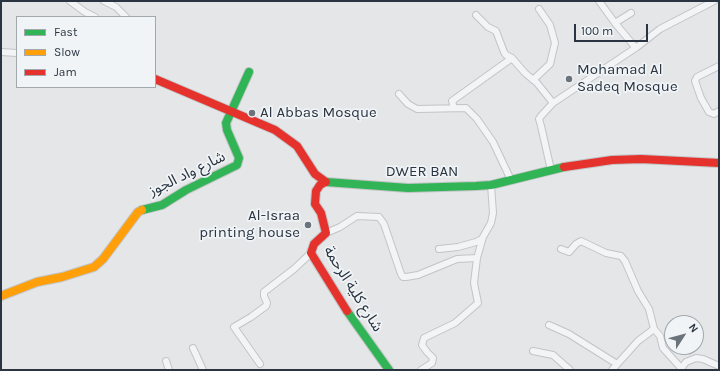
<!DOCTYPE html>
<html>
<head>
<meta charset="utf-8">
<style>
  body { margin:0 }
  #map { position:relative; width:720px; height:371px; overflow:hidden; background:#e4e6e8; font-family:Karla,sans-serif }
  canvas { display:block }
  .frame { position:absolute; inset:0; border:2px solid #2a3541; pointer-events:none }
  .legend { position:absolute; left:16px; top:16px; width:140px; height:72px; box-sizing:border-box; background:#f1f4f7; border:1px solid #a1a8ae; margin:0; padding:5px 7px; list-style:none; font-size:12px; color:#2a3541 }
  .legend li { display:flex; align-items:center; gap:8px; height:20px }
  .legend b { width:20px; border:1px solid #a1a8ae }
  .north { position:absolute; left:664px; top:315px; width:40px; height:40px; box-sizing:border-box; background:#f1f4f7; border:1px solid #a1a8ae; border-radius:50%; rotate:54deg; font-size:11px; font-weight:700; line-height:16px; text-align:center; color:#2a3541 }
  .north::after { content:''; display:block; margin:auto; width:14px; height:18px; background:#6b737b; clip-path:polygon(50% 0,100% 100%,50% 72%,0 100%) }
  .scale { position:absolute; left:574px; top:24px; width:74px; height:18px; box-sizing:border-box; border:2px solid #2a3541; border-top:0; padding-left:5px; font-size:12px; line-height:14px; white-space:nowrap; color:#2a3541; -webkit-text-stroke:3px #f1f4f7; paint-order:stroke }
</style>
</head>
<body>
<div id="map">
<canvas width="720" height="371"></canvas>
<div class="frame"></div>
<ul class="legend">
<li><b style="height:5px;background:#30b455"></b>Fast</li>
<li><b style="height:5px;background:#ff9f0a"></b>Slow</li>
<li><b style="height:5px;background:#e5322d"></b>Jam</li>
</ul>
<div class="north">N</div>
<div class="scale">100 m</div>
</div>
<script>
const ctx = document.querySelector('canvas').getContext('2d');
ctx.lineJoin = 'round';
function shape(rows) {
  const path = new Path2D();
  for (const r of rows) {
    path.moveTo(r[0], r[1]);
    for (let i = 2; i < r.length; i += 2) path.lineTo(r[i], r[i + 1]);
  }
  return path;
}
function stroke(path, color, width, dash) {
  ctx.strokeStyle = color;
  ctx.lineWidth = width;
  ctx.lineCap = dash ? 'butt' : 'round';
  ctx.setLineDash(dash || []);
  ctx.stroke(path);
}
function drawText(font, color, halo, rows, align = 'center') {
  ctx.font = font + ' Karla,"Noto Sans Arabic",sans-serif';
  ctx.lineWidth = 3.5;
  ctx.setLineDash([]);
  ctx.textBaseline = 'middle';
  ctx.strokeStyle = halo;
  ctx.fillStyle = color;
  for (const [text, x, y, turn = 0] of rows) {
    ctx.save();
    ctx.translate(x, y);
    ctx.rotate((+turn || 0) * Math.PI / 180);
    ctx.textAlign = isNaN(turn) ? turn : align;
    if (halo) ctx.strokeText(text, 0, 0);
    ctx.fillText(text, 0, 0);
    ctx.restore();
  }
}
const street = shape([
  [70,1,85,12,95,17],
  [104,1,116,7,126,17],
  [599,1,615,23,635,47],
  [476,15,488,27,496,31,504,52,506,55,512,58],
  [615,23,631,13],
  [1,52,17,53],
  [719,66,697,77,695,81,701,98,709,112,714,114,719,111],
  [533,80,550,64,555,43,550,25,539,9],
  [399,94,408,104,417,109,466,108,477,119,493,142,511,180],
  [454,108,452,101,512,58,525,73,537,83,553,103],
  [551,170,541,126,539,119,541,116,553,103,637,47,660,29,714,1],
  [326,233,340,227,357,216,379,217,384,224,401,274,403,277,406,277,418,275,457,259,477,258],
  [439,249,458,247,476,242,482,239],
  [561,249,569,252,576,244,581,241,606,253,621,256,625,261,638,291,649,309,654,329,660,336,663,348,681,368],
  [549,325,569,334,617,364],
  [193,348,203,370],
  [533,351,553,355,570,370],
  [166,361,169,370],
  [260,364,234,327,251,317,266,306,267,303,264,296,264,292,294,269,311,253],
  [421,370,432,363,433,358,427,352,422,345,424,338,455,323,478,303,474,283,477,258,483,237,491,223,493,213,491,185],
  [612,370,638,341,654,329],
  [680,370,686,362,696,358,703,359,719,366]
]);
const fast = shape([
  [326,182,408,188,476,186,491,185,564,167],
  [142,210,162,205,186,190,237,165,239,158,227,130,226,123,249,72],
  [347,311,389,370]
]);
const slow = shape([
  [1,296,37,282,62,277,94,267,103,259,138,212,142,210]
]);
const jam = shape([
  [155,79,275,130,297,146,315,174,326,182],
  [564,167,612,160,641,159,719,163],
  [325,182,320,185,316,191,315,204,321,213,326,233,314,244,311,253,347,311]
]);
stroke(street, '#c2c4c6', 8);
stroke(fast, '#c2c4c6', 10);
stroke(slow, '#c2c4c6', 10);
stroke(jam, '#c2c4c6', 10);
stroke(street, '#f2f4f5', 6);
stroke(fast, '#30b455', 8);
stroke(slow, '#ff9f0a', 8);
stroke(jam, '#e5322d', 8);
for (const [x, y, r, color] of [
  [569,79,4,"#6b737b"],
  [252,113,4,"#6b737b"],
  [308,225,4,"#6b737b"]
]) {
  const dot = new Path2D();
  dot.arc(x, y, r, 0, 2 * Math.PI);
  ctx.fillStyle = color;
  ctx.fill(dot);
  stroke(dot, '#f1f4f7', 1.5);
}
drawText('15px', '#2a3541', '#f1f4f7', [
  ["Mohamad Al",577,70],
  ["Sadeq Mosque",577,87],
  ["Al Abbas Mosque",260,113],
  ["Al-Israa",300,216,"right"],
  ["printing house",300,233,"right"]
], 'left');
drawText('15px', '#2a3541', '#f1f4f7', [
  ["DWER BAN",422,172],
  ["شارع واد الجوز",187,174,-26],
  ["شارع كلية الرحمة",353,289,58]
]);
</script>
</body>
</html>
